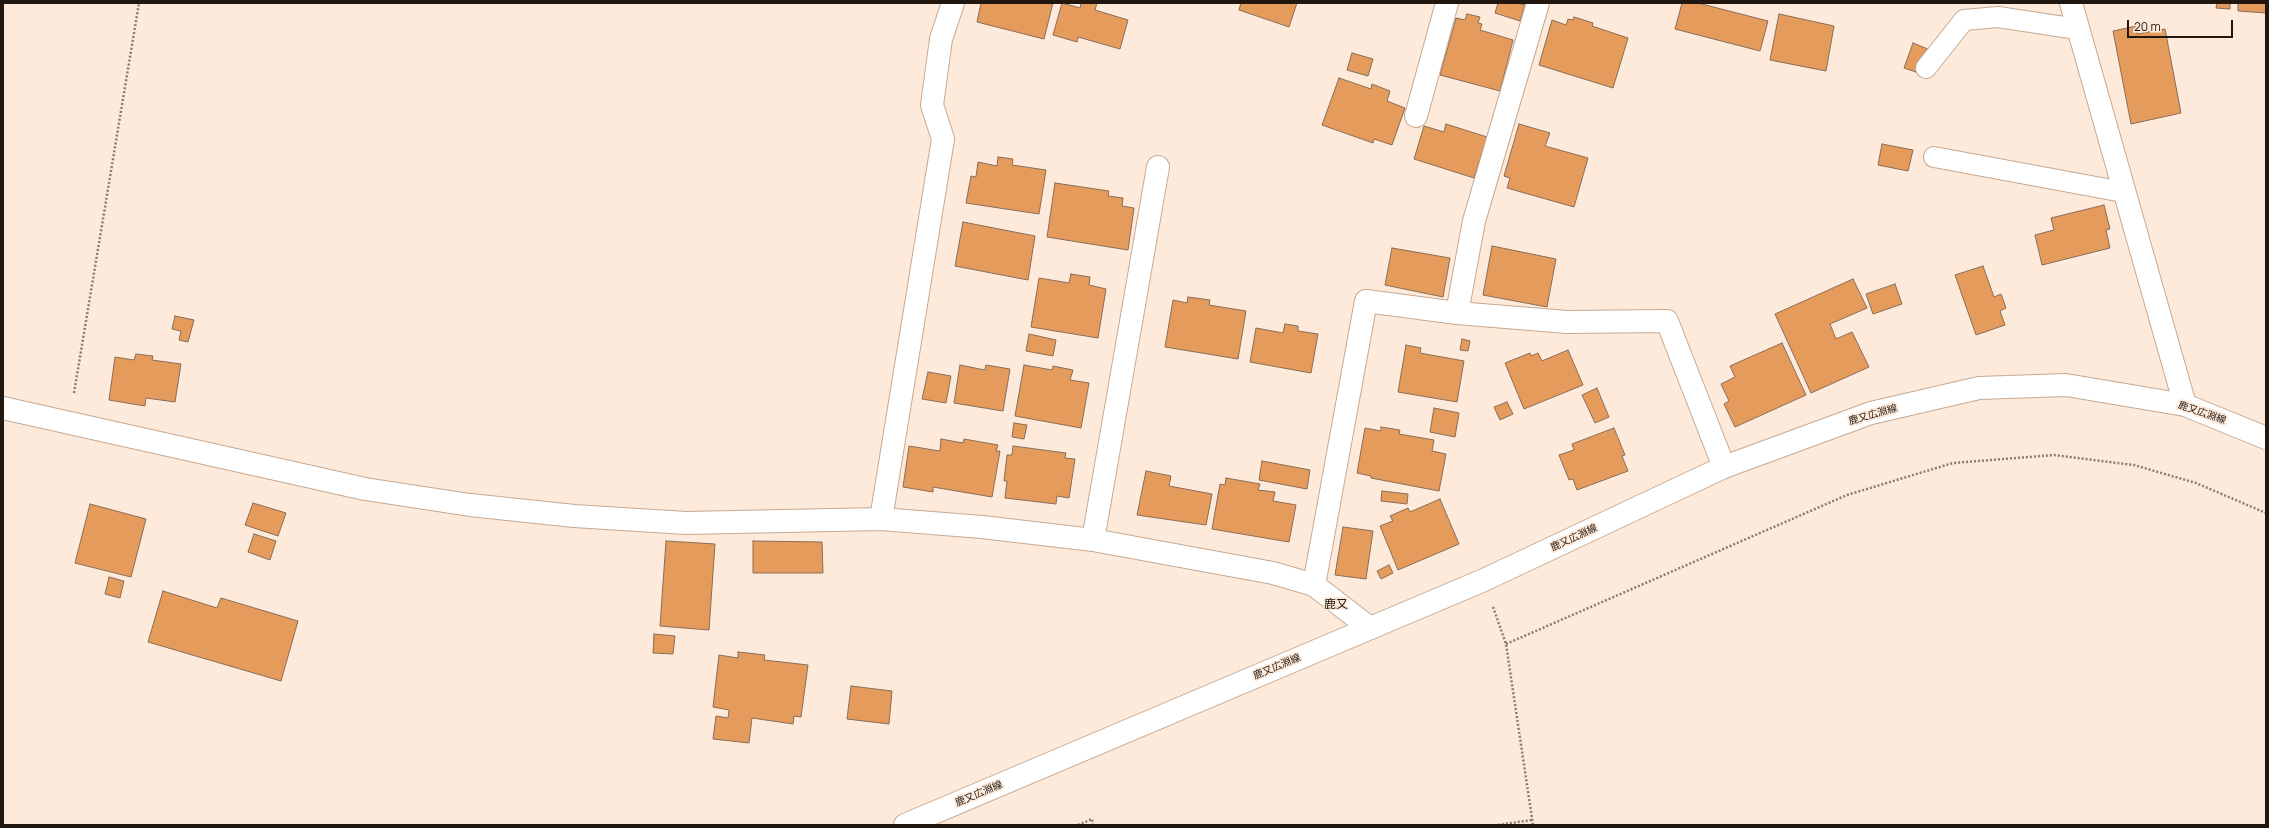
<!DOCTYPE html>
<html>
<head>
<meta charset="utf-8">
<style>
  body { margin:0 }
  #map { position:relative; width:2269px; height:828px; overflow:hidden; background:#fdeadb; font-family:Manrope,sans-serif }
  canvas { display:block }
  .frame { position:absolute; inset:0; border:4px solid #21170e; pointer-events:none }
  .scale { position:absolute; left:2127px; top:20px; width:106px; height:18px; box-sizing:border-box; border:2px solid #21170e; border-top:0; padding-left:5px; font-size:12px; line-height:14px; white-space:nowrap; color:#21170e; -webkit-text-stroke:3px #fdeadb; paint-order:stroke }
</style>
</head>
<body>
<div id="map">
<canvas width="2269" height="828"></canvas>
<div class="frame"></div>
<div class="scale">20 m</div>
</div>
<script>
const ctx = document.querySelector('canvas').getContext('2d');
ctx.lineJoin = 'round';
function fillPath(path, color) {
  ctx.fillStyle = color;
  ctx.fill(path, 'evenodd');
}
function shape(rows) {
  const path = new Path2D();
  for (const r of rows) {
    path.moveTo(r[0], r[1]);
    for (let i = 2; i < r.length; i += 2) path.lineTo(r[i], r[i + 1]);
  }
  return path;
}
function stroke(path, color, width, dash) {
  ctx.strokeStyle = color;
  ctx.lineWidth = width;
  ctx.lineCap = dash ? 'butt' : 'round';
  ctx.setLineDash(dash || []);
  ctx.stroke(path);
}
function drawText(font, color, halo, rows, align = 'center') {
  ctx.font = font + ' Manrope,"Noto Sans JP",sans-serif';
  ctx.lineWidth = 3.5;
  ctx.setLineDash([]);
  ctx.textBaseline = 'middle';
  ctx.strokeStyle = halo;
  ctx.fillStyle = color;
  for (const [text, x, y, turn = 0] of rows) {
    ctx.save();
    ctx.translate(x, y);
    ctx.rotate((+turn || 0) * Math.PI / 180);
    ctx.textAlign = isNaN(turn) ? turn : align;
    if (halo) ctx.strokeText(text, 0, 0);
    ctx.fillText(text, 0, 0);
    ctx.restore();
  }
}
const building = shape([
  [981,3,1053,3,1044,39,977,22,981,3],
  [1062,3,1080,8,1081,3,1097,3,1095,10,1128,20,1120,49,1078,37,1077,42,1053,35,1062,3],
  [1241,3,1297,3,1289,27,1239,10,1241,3],
  [1498,3,1517,3,1525,5,1520,21,1495,13,1498,3],
  [1682,3,1698,3,1768,21,1760,51,1675,29,1682,3],
  [2217,3,2230,3,2230,9,2216,8,2217,3],
  [2238,3,2266,3,2266,13,2238,11,2238,3],
  [1467,14,1480,17,1478,23,1482,24,1480,30,1513,40,1500,91,1440,75,1456,18,1465,20,1467,14],
  [1779,14,1834,26,1826,71,1770,60,1779,14],
  [1574,17,1593,23,1592,26,1628,38,1613,88,1539,65,1552,20,1566,25,1568,19,1573,20,1574,17],
  [2136,26,2137,34,2165,29,2181,113,2131,124,2113,31,2136,26],
  [1913,43,1930,50,1922,74,1904,68,1913,43],
  [1352,53,1373,59,1368,76,1347,70,1352,53],
  [1339,78,1371,89,1372,84,1390,91,1387,101,1405,108,1392,145,1374,139,1373,143,1322,125,1339,78],
  [1446,124,1487,137,1474,178,1414,159,1424,126,1444,132,1446,124],
  [1519,124,1550,133,1545,146,1588,158,1574,207,1507,188,1510,178,1504,176,1519,124],
  [1882,144,1913,150,1908,171,1878,165,1882,144],
  [998,157,1013,159,1012,165,1046,170,1039,214,966,203,971,176,976,177,978,162,997,166,998,157],
  [1055,183,1109,191,1108,196,1123,198,1122,206,1134,208,1128,250,1047,237,1055,183],
  [2104,205,2110,229,2106,230,2110,248,2042,265,2035,235,2054,230,2051,218,2104,205],
  [963,222,1035,236,1028,280,955,266,963,222],
  [1492,246,1556,259,1547,307,1483,295,1492,246],
  [1392,248,1450,258,1443,297,1385,285,1392,248],
  [1983,266,1994,297,2001,294,2006,308,2000,311,2005,325,1976,335,1955,275,1983,266],
  [1071,274,1090,277,1089,285,1106,289,1098,338,1031,327,1039,278,1069,283,1071,274],
  [1853,279,1867,308,1830,324,1836,339,1852,332,1869,367,1811,393,1775,314,1853,279],
  [1895,284,1902,304,1873,314,1866,294,1895,284],
  [1188,297,1210,300,1209,305,1246,311,1238,359,1165,347,1173,300,1187,303,1188,297],
  [175,316,194,320,188,342,179,340,181,331,172,329,175,316],
  [1285,324,1298,326,1298,331,1318,334,1311,373,1250,362,1256,328,1283,333,1285,324],
  [1029,334,1056,340,1053,356,1026,351,1029,334],
  [1462,339,1470,341,1468,351,1460,350,1462,339],
  [1782,343,1806,395,1735,427,1724,404,1729,401,1721,384,1735,377,1730,366,1782,343],
  [1406,345,1421,348,1420,353,1464,361,1457,402,1398,392,1406,345],
  [1568,350,1583,385,1524,409,1505,363,1530,353,1531,356,1538,353,1542,361,1568,350],
  [136,354,153,356,152,360,181,364,175,402,146,398,145,406,109,400,115,357,134,360,136,354],
  [960,365,985,370,986,365,1010,369,1003,411,954,403,960,365],
  [1024,365,1052,370,1053,366,1073,370,1070,380,1089,383,1081,428,1015,416,1024,365],
  [928,372,951,376,946,403,922,399,928,372],
  [1597,388,1609,417,1595,423,1582,395,1597,388],
  [1507,402,1513,414,1500,420,1494,407,1507,402],
  [1434,408,1459,413,1455,437,1430,432,1434,408],
  [1014,423,1027,425,1024,439,1012,437,1014,423],
  [1381,427,1400,430,1399,434,1434,440,1432,451,1446,454,1439,491,1371,478,1371,476,1357,473,1365,428,1381,431,1381,427],
  [1614,428,1625,455,1622,456,1628,471,1577,490,1573,479,1569,480,1559,455,1574,450,1572,444,1614,428],
  [941,439,963,443,964,439,998,445,996,451,1000,451,992,497,933,487,933,492,903,487,909,446,940,451,941,439],
  [1013,446,1066,453,1065,458,1075,459,1069,498,1057,496,1056,504,1005,498,1007,481,1004,481,1007,455,1012,455,1013,446],
  [1262,461,1310,470,1307,489,1259,480,1262,461],
  [1146,471,1171,476,1169,486,1212,494,1206,525,1137,515,1146,471],
  [1226,478,1260,484,1258,490,1275,492,1273,501,1296,505,1289,542,1212,529,1220,484,1225,485,1226,478],
  [1382,491,1408,494,1407,504,1381,501,1382,491],
  [1440,499,1459,544,1398,570,1380,526,1393,521,1390,516,1408,508,1410,512,1440,499],
  [253,503,286,513,278,536,245,525,253,503],
  [90,504,146,519,131,577,75,563,90,504],
  [1343,527,1373,531,1366,579,1335,575,1343,527],
  [254,534,276,541,270,560,248,552,254,534],
  [666,541,715,544,709,630,660,626,666,541],
  [753,541,822,542,823,573,753,573,753,541],
  [1389,565,1393,573,1381,579,1377,571,1389,565],
  [109,577,124,581,120,598,105,594,109,577],
  [163,591,217,608,221,598,298,621,281,681,148,642,163,591],
  [654,634,675,636,673,654,653,653,654,634],
  [738,652,765,655,764,660,808,665,801,717,794,716,793,724,752,718,749,743,713,739,716,716,728,718,729,710,713,707,719,655,738,658,738,652],
  [851,686,892,691,889,724,847,719,851,686]
]);
fillPath(building, '#e49b5c');
stroke(building, '#896d57', 1);
const lane = shape([
  [1926,68,1964,20,1998,17,2077,29],
  [1934,157,2123,192]
]);
const street = shape([
  [2071,3,2185,405],
  [1416,116,1447,3],
  [1457,313,1474,221,1538,3],
  [3,408,365,489,470,505,574,516,686,523,881,519,982,527,1093,540,1273,573,1314,585,1370,628],
  [881,519,943,139,932,105,941,39,953,3],
  [1093,540,1158,167],
  [1314,585,1366,301,1457,313,1567,322,1667,321,1724,467]
]);
const secondary = shape([
  [905,825,1484,580,1724,467,1871,413,1979,388,2066,385,2185,405,2266,438]
]);
stroke(lane, '#c7a991', 22);
stroke(street, '#c7a991', 24);
stroke(secondary, '#c7a991', 24);
stroke(shape([
  [74,393,139,3],
  [1493,607,1506,644,1533,825],
  [1506,644,1847,495,1953,463,2054,455,2134,465,2196,483,2266,513],
  [1078,825,1092,819,1093,825],
  [1498,825,1532,820]
]), '#8a7c70', 2.5, [2, 2]);
stroke(lane, '#fff', 20);
stroke(street, '#fff', 22);
stroke(secondary, '#fff', 22);
drawText('10px', '#21170e', '#fdeadb', [
  ["鹿又広淵線",2202,413,19],
  ["鹿又広淵線",1873,415,-16],
  ["鹿又広淵線",1574,538,-25],
  ["鹿又広淵線",1277,667,-23],
  ["鹿又広淵線",979,794,-23]
]);
drawText('12px', '#21170e', '#fdeadb', [
  ["鹿又",1336,605]
]);
</script>
</body>
</html>
